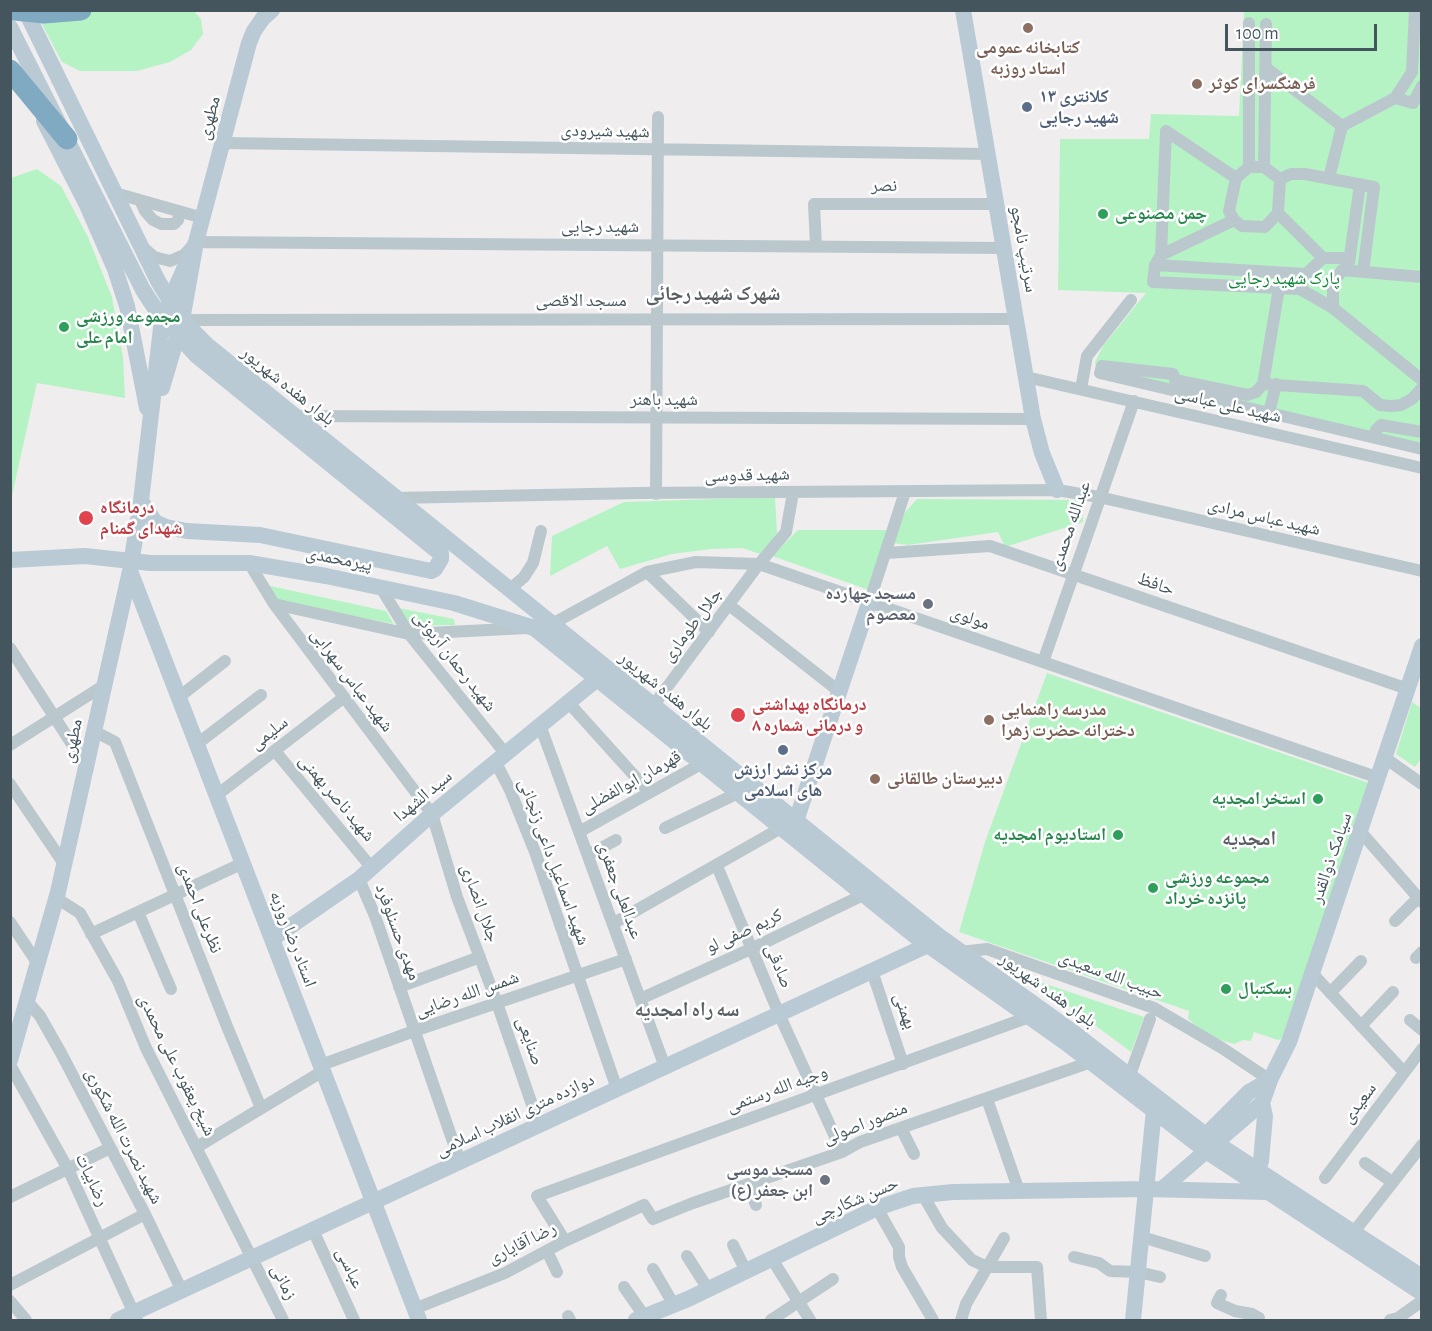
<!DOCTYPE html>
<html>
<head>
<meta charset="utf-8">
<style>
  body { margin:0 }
  #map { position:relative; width:1432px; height:1331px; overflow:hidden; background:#f0edee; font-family:"Alegreya Sans",sans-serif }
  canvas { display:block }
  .frame { position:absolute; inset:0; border:12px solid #44555d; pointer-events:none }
  .scale { position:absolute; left:1225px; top:24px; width:152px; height:27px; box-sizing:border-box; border:3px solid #44555d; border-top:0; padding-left:8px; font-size:18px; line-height:21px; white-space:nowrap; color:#44555d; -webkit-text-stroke:4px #fff; paint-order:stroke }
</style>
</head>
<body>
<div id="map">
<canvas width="1432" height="1331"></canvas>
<div class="frame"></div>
<div class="scale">100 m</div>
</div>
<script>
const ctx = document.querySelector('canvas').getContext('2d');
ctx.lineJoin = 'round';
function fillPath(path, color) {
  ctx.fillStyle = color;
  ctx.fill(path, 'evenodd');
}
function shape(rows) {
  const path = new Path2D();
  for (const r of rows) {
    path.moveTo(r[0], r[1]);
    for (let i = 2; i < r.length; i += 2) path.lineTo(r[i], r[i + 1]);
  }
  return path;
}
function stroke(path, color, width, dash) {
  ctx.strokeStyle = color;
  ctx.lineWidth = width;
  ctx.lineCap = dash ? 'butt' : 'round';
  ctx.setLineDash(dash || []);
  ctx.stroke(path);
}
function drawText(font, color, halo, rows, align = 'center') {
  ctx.font = font + ' "Alegreya Sans","Noto Naskh Arabic",sans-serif';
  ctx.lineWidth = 5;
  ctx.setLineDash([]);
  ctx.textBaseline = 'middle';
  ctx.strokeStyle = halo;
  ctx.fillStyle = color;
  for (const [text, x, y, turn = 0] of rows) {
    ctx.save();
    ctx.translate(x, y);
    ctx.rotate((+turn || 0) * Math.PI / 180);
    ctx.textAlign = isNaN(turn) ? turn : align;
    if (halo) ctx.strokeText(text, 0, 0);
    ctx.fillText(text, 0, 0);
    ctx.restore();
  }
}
fillPath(shape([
  [35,11,194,11,201,19,203,34,191,50,170,62,137,71,80,71,62,62],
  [1244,11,1421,11,1421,453,1097,377,1095,362,1103,346,1146,293,1058,290,1060,139,1149,139,1151,114,1239,116],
  [37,169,61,186,88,237,112,297,123,357,125,398,37,383,11,500,11,178],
  [775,497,777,533,763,555,742,548,711,549,672,554,620,569,607,546,550,576,552,536,624,502],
  [917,499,1082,500,1083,522,1005,547,998,532,908,545,885,542,869,590,772,556,798,530,889,530],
  [261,584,386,611,394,624,272,600],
  [399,608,454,619,455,625,409,626],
  [1047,673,1369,783,1284,1038,1278,1040,1254,1032,1251,1041,1243,1040,1234,1044,1201,1034,1194,1024,1188,1019,1189,1011,959,932,985,842],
  [1412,702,1421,708,1421,759,1415,767,1396,754],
  [1034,980,1144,1017,1131,1052]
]), '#b6f3c4');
stroke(shape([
  [1265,67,1342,126],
  [1395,98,1413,103,1422,86],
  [1166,131,1161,255,1155,265,1153,282,1300,289],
  [1166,131,1236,178],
  [222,143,988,154],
  [1249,167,1264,167,1280,179,1278,213,1265,227,1242,226,1234,220,1229,211,1236,178,1249,167],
  [1249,167,1249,23],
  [1264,167,1266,24],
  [1329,178,1342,126,1395,98,1412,72,1415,10],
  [1280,179,1291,174,1305,174,1374,187,1363,272],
  [115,193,203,218],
  [140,200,145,211,153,220,161,224,174,224,178,220,180,212],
  [1278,213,1323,258],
  [816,246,814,204,996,204],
  [145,249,154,257,170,261,184,255,196,242,1004,248],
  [1161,255,1234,220],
  [1350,258,1323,258,1306,274,1300,289,1333,308,1422,380],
  [1349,263,1360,184],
  [1155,265,1306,274],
  [1279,288,1263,384,1256,392,1248,395,1175,380,1173,374,1102,366,1100,373,1422,449],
  [1333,308,1333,284,1342,270,1422,277],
  [182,320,1016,319],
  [1026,377,1422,468],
  [1263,384,1363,391,1380,405,1391,406,1401,405,1412,399,1422,388],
  [1081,389,1087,356,1131,300],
  [1269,413,1276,384],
  [295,416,1033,419],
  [1375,438,1376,430,1381,425,1422,432],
  [656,494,658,117],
  [396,498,639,493,1057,490,1099,497,1422,571],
  [887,553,990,546,1408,689],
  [249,563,274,604,432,814,457,897,497,1003,539,1125],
  [647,572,709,632],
  [381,588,409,634,505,753],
  [509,590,524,577,533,563,541,531],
  [869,603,905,492],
  [274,604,409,634,527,628],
  [729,605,840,692],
  [552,624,647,572,696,562,759,564,1379,778],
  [10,648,86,766],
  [1043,662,1134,401],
  [179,697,225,661],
  [568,702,649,792],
  [653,706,759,564,786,532,793,493],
  [540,725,665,1067],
  [94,731,115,742,226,1024,261,1108],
  [197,744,261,695],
  [10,745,103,686],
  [275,751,371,867],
  [1385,758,1422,784],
  [495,761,510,790,535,852,617,1089],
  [10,784,64,864],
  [217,795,343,698],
  [665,828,738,793],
  [1360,831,1422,902],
  [579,832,701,764],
  [588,855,616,840],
  [717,866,779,1014,842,1152],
  [359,879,375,916,460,1162],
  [56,898,80,913,118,981,146,1048,283,1320],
  [138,912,171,989],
  [1395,921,1418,898],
  [10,922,38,964],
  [614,923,781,828],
  [91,934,243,863],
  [960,952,987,949,1154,1008,1222,1048,1270,1080],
  [1416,958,1422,952],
  [872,971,903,1064],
  [1312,973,1404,1072],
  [399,987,480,957],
  [1330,993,1361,961],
  [640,999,753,948,863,895],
  [27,1001,40,1016,61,1053,145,1214,182,1291],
  [1410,1020,1422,1030],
  [1361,1026,1393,992],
  [10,1065,68,1169,137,1320],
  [321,1065,414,1031,626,959],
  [1130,1075,1150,1019],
  [987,1099,1019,1191],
  [901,1128,914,1154],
  [197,1147,323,1071],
  [1365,1163,1392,1182],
  [1325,1178,1422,1049],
  [748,1184,756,1205],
  [923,1195,942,1228,972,1260,987,1267,1037,1267,1041,1320],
  [10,1197,110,1148],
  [877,1208,899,1247,899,1257,902,1267,933,1320],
  [313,1230,354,1320],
  [1353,1233,1422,1145],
  [1142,1237,1205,1256],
  [565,1241,537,1196,1029,1017],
  [733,1245,746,1271],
  [547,1251,557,1272],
  [687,1256,708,1289],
  [1074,1257,1099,1263,1110,1271,1138,1272,1160,1277],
  [772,1259,810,1320],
  [653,1269,674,1305],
  [10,1285,145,1214],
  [624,1287,645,1317],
  [1221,1295,1217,1303,1235,1311,1252,1314,1259,1318],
  [10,1301,26,1320],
  [414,1309,505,1273,565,1241,644,1205,653,1219,693,1203,842,1152,860,1142,1091,1062],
  [568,1316,570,1320],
  [771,1320,833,1279],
  [961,1320,966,1304,1004,1238],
  [1390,1320,1398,1318,1422,1301]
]), '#bac8ce', 12);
stroke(shape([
  [25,10,158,281,182,320,207,345,939,936,1073,1032,1216,1143,1422,1277],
  [963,10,1033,419,1042,453,1057,490],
  [10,27,143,290,162,319,197,356,441,554,441,559,435,569,431,571,260,535,187,531,166,527,155,522,141,501],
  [44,121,86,203,115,269,127,306,147,408],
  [162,388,182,320,196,242,249,43,254,31,263,18,272,10],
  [10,560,85,556,150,563,249,563,326,576,454,603,534,628,915,936,1066,1043,1206,1151,1422,1293],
  [130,571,419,1320],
  [796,821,869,603],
  [272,939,359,879,432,814,597,679],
  [10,1060,58,892,130,571,141,501,162,319,196,242],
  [1199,1142,1249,1092,1270,1080],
  [1258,1171,1261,1161,1265,1116,1262,1103],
  [1162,1189,1262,1103,1270,1080,1289,1042,1422,646],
  [118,1320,928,945],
  [636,1320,688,1299,877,1208,913,1196,953,1192,1147,1189,1266,1192],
  [1133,1320,1154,1110]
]), '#b9cad4', 16);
stroke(shape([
  [15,10,44,13,81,10],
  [10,70,67,139]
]), '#7faac2', 21);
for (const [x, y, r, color] of [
  [1028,28,6,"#8d6e63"],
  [1197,84,6,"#8d6e63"],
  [1027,107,6,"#5c6f8a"],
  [1103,214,6,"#2e9e5b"],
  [64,327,6,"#2e9e5b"],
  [86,518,8,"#e0444e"],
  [928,604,6,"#6b7280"],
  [738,715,8,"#e0444e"],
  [989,720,6,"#8d6e63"],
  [783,750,6,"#5c6f8a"],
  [875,779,6,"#8d6e63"],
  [1318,799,6,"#2e9e5b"],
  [1118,835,6,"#2e9e5b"],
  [1153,888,6,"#2e9e5b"],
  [1226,989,6,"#2e9e5b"],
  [825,1180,6,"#6b7280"]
]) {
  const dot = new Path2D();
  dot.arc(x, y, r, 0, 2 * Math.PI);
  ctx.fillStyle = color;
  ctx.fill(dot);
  stroke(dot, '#fff', 2);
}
drawText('bold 18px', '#785e54', '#fff', [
  ["کتابخانه عمومی",1028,48,"center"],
  ["استاد روزبه",1028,69,"center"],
  ["فرهنگسرای کوثر",1209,84],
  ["مدرسه راهنمایی",1001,710],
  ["دخترانه حضرت زهرا",1001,731],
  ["دبیرستان طالقانی",887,779]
], 'left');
drawText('bold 18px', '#4e5e75', '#fff', [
  ["کلانتری ۱۳",1039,97],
  ["شهید رجایی",1039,118],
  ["مرکز نشر ارزش",783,770,"center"],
  ["های اسلامی",783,791,"center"]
], 'left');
drawText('18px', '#44555d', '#fff', [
  ["مطهری",209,118,-75],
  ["شهید شیرودی",605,131,1],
  ["نصر",884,186],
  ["شهید رجایی",600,227],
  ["سرتیپ نامجو",1024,249,80],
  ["مسجد الاقصی",581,301],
  ["بلوار هفده شهریور",288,386,39],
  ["شهید باهنر",664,400],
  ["شهید علی عباسی",1228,405,13],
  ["شهید قدوسی",747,475,-1],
  ["شهید عباس مرادی",1264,517,13],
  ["عبدالله محمدی",1070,526,-71],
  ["پیرمحمدی",339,559,11],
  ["حافظ",1156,584,19],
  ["مولوی",970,618,19],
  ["جلال طوماری",692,625,-53],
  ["شهید رحمان آربونی",455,661,52],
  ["شهید عباس سهرابی",352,680,53],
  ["بلوار هفده شهریور",666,691,39],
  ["سلیمی",269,733,-38],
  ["مطهری",72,741,-78],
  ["قهرمان ابوالفضلی",631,782,-29],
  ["سید الشهدا",423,796,-40],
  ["شهید ناصر بهمنی",337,798,50],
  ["سیامک ذوالقدر",1331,858,-71],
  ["شهید اسماعیل داعی زنجانی",554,862,70],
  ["عبدالعلی جعفری",620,890,70],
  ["جلال انصاری",480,903,70],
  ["نظرعلی احمدی",200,908,69],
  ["کریم صفی لو",744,931,-25],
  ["مهدی حسنلوفرد",398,932,70],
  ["استاد رضا روزبه",293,939,69],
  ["صادقی",779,966,68],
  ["حبیب الله سعیدی",1111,975,20],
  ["بلوار هفده شهریور",1048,990,36],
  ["شمس الله رضایی",467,994,-19],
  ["بهمنی",905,1011,71],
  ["صنایعی",530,1041,71],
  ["شیخ یعقوب علی محمدی",177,1065,64],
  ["وجیه الله رستمی",777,1089,-20],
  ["سعیدی",1359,1103,-53],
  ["دوازده متری انقلاب اسلامی",515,1115,-25],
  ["منصور اصولی",865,1123,-21],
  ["شهید نصرت الله شکوری",124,1136,63],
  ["رضابیات",92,1180,65],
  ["حسن شکارچی",855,1200,-23],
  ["رضا آقایاری",522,1243,-26],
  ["عباسی",350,1268,65],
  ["زمانی",284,1282,64]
]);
drawText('bold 18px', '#27864d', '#fff', [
  ["چمن مصنوعی",1115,214],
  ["مجموعه ورزشی",76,317],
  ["امام علی",76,338],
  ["استخر امجدیه",1306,799,"right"],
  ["استادیوم امجدیه",1106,835,"right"],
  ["مجموعه ورزشی",1165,878],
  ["پانزده خرداد",1165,899],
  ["بسکتبال",1238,989]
], 'left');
drawText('18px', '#0d8636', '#fff', [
  ["پارک شهید رجایی",1284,279]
]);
drawText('bold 18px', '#be3a42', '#fff', [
  ["درمانگاه",100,508],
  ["شهدای گمنام",100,529],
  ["درمانگاه بهداشتی",752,705],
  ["و درمانی شماره ۸",752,726]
], 'left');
drawText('bold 18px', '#5b616d', '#fff', [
  ["مسجد چهارده",916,594],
  ["معصوم",916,615],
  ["مسجد موسی",813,1170],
  ["ابن جعفر (ع)",813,1191]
], 'right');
drawText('bold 20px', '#595f63', '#fff', [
  ["شهرک شهید رجائی",713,294],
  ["امجدیه",1249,839],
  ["سه راه امجدیه",687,1010]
]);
</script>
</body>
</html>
